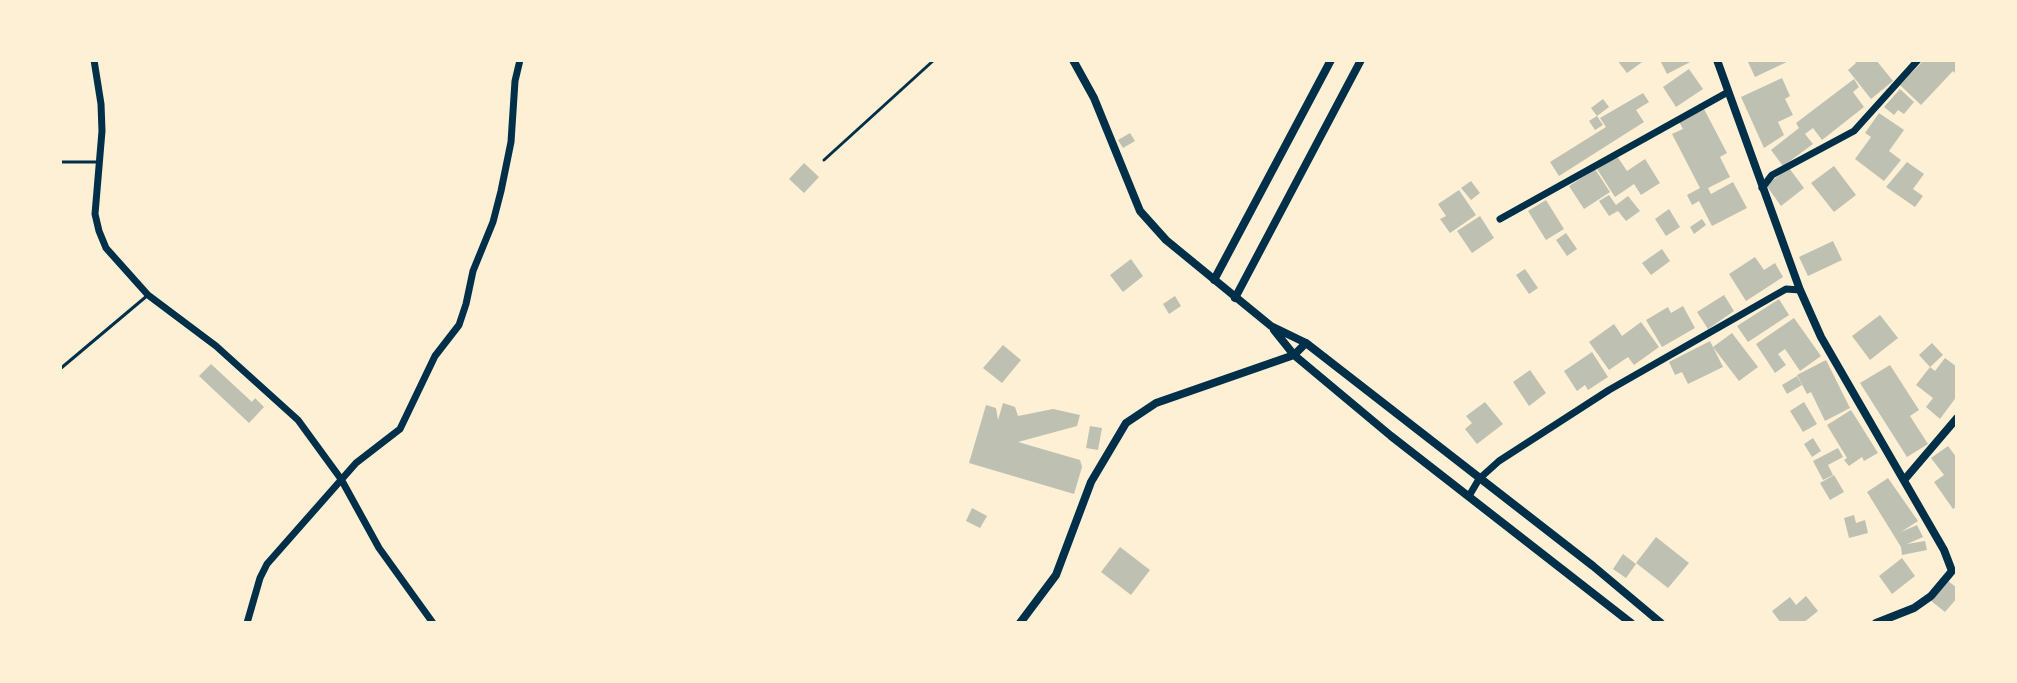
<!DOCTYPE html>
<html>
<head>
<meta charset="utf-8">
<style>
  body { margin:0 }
  #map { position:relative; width:2017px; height:683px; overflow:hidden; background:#fdf0d5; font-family:"DM Sans",sans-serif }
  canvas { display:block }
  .frame { position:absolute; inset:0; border:62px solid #fdf0d5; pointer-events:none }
</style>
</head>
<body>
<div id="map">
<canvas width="2017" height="683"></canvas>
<div class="frame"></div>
</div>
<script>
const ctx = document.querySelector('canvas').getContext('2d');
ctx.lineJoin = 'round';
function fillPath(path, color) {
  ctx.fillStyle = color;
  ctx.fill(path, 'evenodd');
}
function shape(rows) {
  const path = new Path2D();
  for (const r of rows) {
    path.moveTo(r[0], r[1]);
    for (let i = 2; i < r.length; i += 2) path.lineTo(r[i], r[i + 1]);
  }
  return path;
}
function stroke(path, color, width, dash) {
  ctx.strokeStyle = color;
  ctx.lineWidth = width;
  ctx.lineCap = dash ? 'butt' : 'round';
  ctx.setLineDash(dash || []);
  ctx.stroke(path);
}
fillPath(shape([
  [1617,60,1645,60,1627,73],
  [1660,60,1694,60,1667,74],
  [1747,60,1791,60,1755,77],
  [1854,60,1876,60,1893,81,1871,99,1848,70,1856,63],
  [1924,60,1957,60,1957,75,1953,71,1921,105,1900,85],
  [1689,69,1703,89,1676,107,1663,87],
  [1782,78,1790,96,1785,99,1793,115,1778,122,1784,135,1764,148,1741,97],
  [1854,79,1859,87,1853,92,1864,107,1822,140,1813,128,1805,134,1813,144,1783,166,1771,150,1799,128,1796,123],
  [1900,89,1914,102,1904,114,1898,110,1894,115,1884,107],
  [1643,93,1649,102,1636,110,1644,122,1559,176,1550,162,1606,127,1600,118],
  [1603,99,1609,107,1597,116,1591,108],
  [1703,107,1727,153,1720,157,1730,177,1708,188,1711,194,1733,182,1747,208,1712,226,1699,201,1692,205,1687,195,1700,188,1672,134,1683,129,1678,120],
  [1879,113,1904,130,1889,151,1901,160,1884,181,1855,159,1871,137,1865,133],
  [1597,116,1603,125,1595,130,1589,121],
  [1130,133,1135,141,1123,148,1118,140],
  [1617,156,1627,171,1645,159,1660,183,1641,195,1634,184,1615,197,1597,169],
  [1907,162,1924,174,1913,189,1923,196,1915,207,1886,187],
  [804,163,819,177,804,193,789,179],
  [1834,166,1856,195,1834,212,1811,183],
  [1789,168,1804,188,1781,206,1766,185],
  [1595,169,1610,192,1584,209,1569,186],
  [1471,181,1480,193,1471,200,1461,188],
  [1459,190,1476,215,1450,233,1440,219,1446,216,1438,204],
  [1609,195,1616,205,1628,196,1640,211,1626,221,1618,211,1609,216,1599,201],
  [1546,200,1564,229,1546,240,1528,211],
  [1669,209,1680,227,1666,236,1655,219],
  [1480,216,1494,238,1472,253,1457,231],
  [1702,219,1706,225,1694,234,1690,227],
  [1566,233,1577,249,1567,256,1556,240],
  [1833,241,1842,260,1808,276,1799,257],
  [1662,249,1670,261,1651,275,1642,263],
  [1755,257,1764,270,1775,263,1783,277,1746,301,1729,274],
  [1131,259,1143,276,1123,292,1110,275],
  [1525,269,1538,288,1529,294,1516,275],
  [1724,295,1734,311,1708,329,1697,312],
  [1175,296,1181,306,1169,314,1163,304],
  [1779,299,1789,315,1748,342,1737,326],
  [1683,306,1695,328,1662,347,1646,320,1668,307,1671,313],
  [1880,315,1898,338,1870,360,1852,336],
  [1794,318,1821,356,1800,371,1785,349,1778,354,1786,365,1775,373,1756,344],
  [1641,322,1659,347,1634,365,1628,357,1609,370,1589,342,1614,324,1622,336],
  [1732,333,1758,367,1739,381,1713,347],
  [1710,341,1723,367,1688,384,1682,372,1675,375,1669,362],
  [1932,343,1943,355,1930,367,1919,355],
  [1003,345,1021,360,1002,383,983,368],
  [1592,352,1608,377,1588,390,1585,385,1577,391,1564,371],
  [1945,358,1957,367,1957,396,1940,419,1926,407,1933,398,1916,385,1930,367,1935,371],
  [1826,360,1850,408,1825,421,1811,392,1807,394,1797,375],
  [211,364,252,402,255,398,264,407,249,423,199,376],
  [1890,365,1919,410,1910,416,1928,444,1907,457,1860,383],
  [1530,370,1546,393,1529,406,1513,382],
  [1797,376,1802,385,1787,394,1782,385],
  [1485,402,1503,424,1477,444,1465,429,1472,423,1466,416],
  [1804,402,1817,424,1803,432,1790,411],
  [1003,403,1015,407,1018,416,1053,409,1080,415,1077,426,1018,442,1080,460,1082,467,1074,494,969,463,986,405,996,408,998,420],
  [1851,410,1878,453,1864,461,1862,457,1849,466,1844,460,1847,458,1827,425],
  [1090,426,1102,428,1098,450,1086,448],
  [1813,438,1821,451,1812,457,1804,444],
  [1948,446,1957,458,1957,506,1953,509,1934,482,1944,475,1931,458],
  [1838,448,1843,457,1828,465,1833,475,1823,480,1813,461],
  [1834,475,1844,492,1830,500,1820,483],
  [1888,478,1918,521,1901,532,1917,525,1923,537,1907,544,1925,541,1927,550,1902,555,1901,547,1867,492],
  [972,508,987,516,980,528,966,521],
  [1854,515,1856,523,1865,520,1868,533,1849,538,1844,518],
  [1656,537,1689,563,1668,588,1636,563],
  [1120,547,1150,570,1131,595,1101,572],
  [1623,554,1636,564,1626,578,1613,569],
  [1902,558,1915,576,1892,594,1879,576],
  [1947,580,1957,588,1957,598,1945,612,1930,600],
  [1806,596,1818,611,1803,623,1786,623,1784,621,1781,623,1772,611,1790,597,1796,605]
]), '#bec0b2');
stroke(shape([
  [824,160,934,60],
  [60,162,96,162],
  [60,369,148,295]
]), '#003049', 3);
stroke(shape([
  [94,60,101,104,102,131,95,214,99,231,106,248,148,295,216,346,298,420,341,479,379,548,433,623],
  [1762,188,1772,175,1854,131,1918,60],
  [1500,219,1728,92],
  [1469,496,1479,479,1499,461,1609,390,1786,289,1800,290],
  [247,623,260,578,267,564,356,463,400,429,435,356,459,325,466,304,473,271,493,222,501,191,511,142,515,81,520,60]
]), '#003049', 7);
stroke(shape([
  [1073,60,1094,98,1140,211,1166,240,1271,326,1306,343,1593,566,1661,623],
  [1717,60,1800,290,1821,337,1944,550,1952,571,1931,596,1914,608,1876,623],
  [1214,280,1331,60],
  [1235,298,1361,60],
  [1274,330,1294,355,1391,436,1631,623],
  [1905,479,1957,418],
  [1020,623,1056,575,1091,482,1126,423,1156,403,1294,355,1306,343]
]), '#003049', 8);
</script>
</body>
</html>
